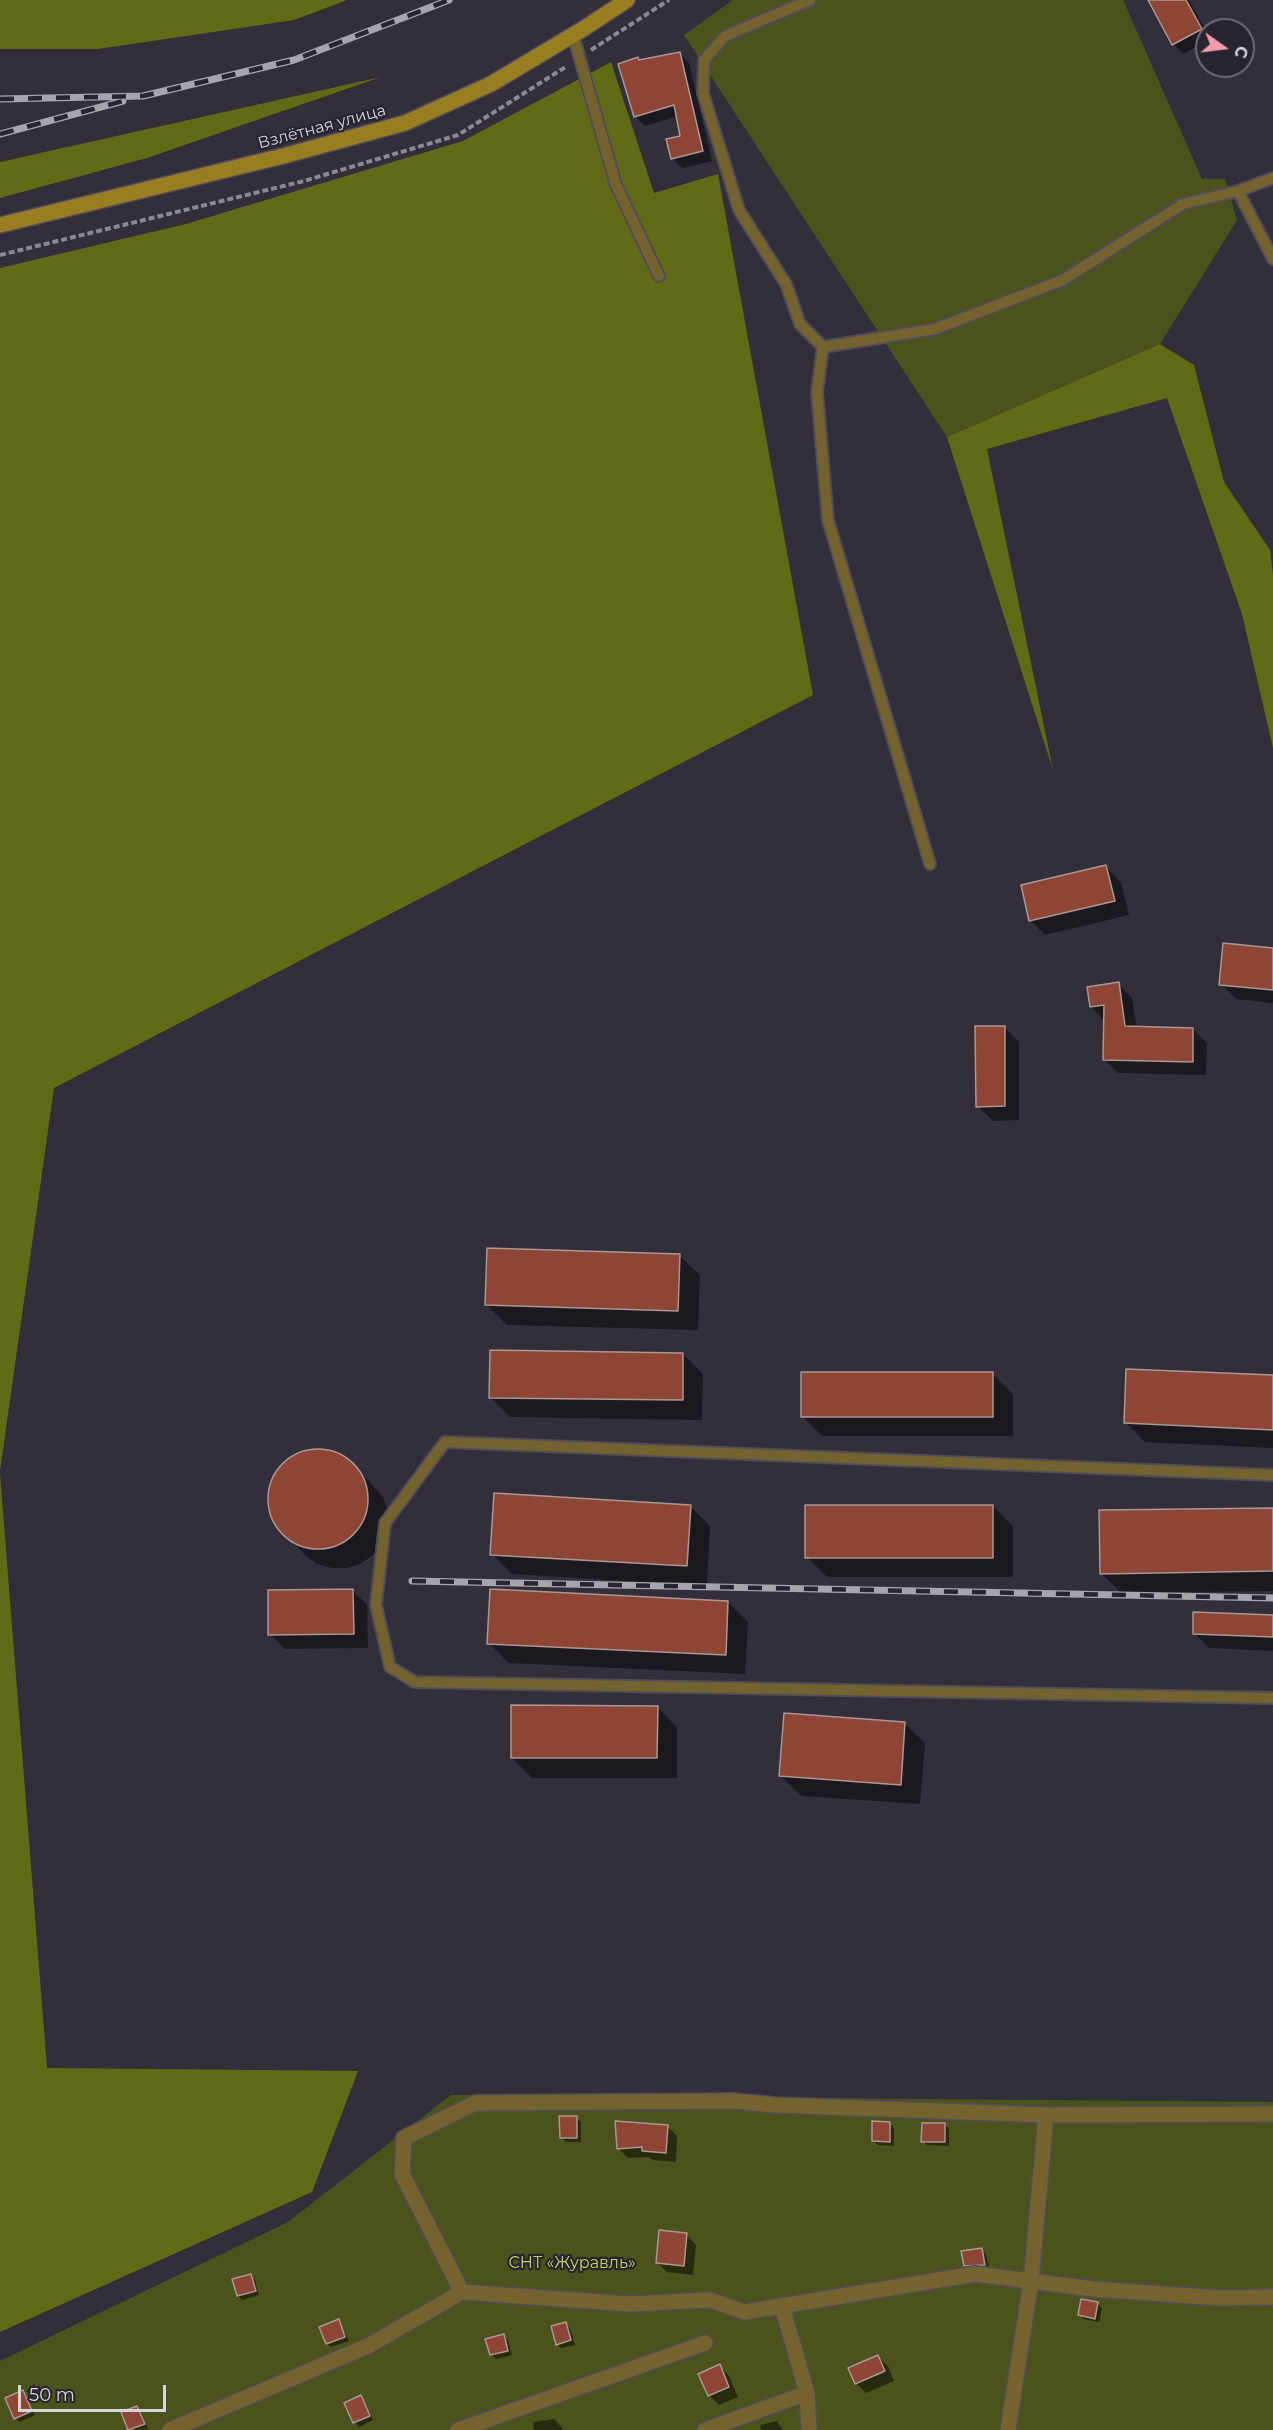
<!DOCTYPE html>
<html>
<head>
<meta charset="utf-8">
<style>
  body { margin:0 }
  #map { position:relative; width:1273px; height:2430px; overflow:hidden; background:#332f3a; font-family:Montserrat,sans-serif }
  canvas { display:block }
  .north { position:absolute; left:1195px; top:18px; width:60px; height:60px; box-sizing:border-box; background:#29252f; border:2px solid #6f6b74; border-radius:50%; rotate:104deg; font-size:16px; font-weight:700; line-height:24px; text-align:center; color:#d8d5dc }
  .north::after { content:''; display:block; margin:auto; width:21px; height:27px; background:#f39aab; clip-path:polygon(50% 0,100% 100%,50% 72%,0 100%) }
  .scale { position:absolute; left:18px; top:2385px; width:148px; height:27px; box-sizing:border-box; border:3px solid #d8d5dc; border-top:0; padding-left:8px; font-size:18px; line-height:21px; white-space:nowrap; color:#d8d5dc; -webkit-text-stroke:4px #29252f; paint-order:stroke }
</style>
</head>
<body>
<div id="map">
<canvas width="1273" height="2430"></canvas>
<div class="north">С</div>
<div class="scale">50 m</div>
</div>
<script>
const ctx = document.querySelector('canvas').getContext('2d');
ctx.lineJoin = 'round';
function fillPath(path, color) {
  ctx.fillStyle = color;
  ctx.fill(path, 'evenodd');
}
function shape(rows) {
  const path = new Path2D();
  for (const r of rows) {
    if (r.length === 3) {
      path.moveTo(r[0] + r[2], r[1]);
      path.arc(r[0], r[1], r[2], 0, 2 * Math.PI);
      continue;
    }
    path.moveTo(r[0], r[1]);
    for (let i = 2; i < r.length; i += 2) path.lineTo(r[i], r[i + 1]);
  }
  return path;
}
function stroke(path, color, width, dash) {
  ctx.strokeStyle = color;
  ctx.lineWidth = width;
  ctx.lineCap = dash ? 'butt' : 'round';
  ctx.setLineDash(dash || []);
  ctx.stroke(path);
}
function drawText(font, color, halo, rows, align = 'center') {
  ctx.font = font + ' Montserrat,sans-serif';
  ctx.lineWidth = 4.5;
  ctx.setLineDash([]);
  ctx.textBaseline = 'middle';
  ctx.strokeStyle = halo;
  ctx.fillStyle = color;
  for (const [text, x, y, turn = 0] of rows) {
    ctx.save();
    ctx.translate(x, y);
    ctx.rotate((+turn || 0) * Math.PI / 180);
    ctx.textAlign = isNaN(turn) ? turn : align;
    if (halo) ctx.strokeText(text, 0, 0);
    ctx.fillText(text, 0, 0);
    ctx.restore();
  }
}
fillPath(shape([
  [733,0,1123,0,1202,179,1225,179,1237,220,1160,344,947,437,684,35],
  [451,2095,1273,2102,1273,2430,0,2430,0,2361,288,2222]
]), '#4c521b');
fillPath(shape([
  [0,0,347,0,294,20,98,49,0,49],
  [611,62,654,193,718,174,813,695,54,1088,0,1471,0,268,186,224,463,141],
  [381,77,147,158,0,198,0,162],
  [1160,344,1194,365,1224,482,1270,550,1273,575,1273,748,1242,614,1167,398,987,449,1053,770,947,437],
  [0,1474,47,2068,358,2071,312,2192,0,2332]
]), '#636a15');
fillPath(shape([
  [1160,0,1189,0,1207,33,1207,41,1183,54,1174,44,1152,5],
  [679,53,689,63,712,161,682,168,672,158,682,137,678,116,645,126,636,117,620,65,638,59,641,62],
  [1106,867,1121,882,1129,915,1045,935,1030,920],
  [1273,949,1273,1003,1236,999,1221,984],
  [1118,984,1132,998,1137,1028,1193,1029,1207,1043,1206,1075,1118,1073,1104,1059,1105,1021,1091,1007],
  [1004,1027,1019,1042,1019,1120,993,1121,978,1106],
  [680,1256,700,1275,698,1330,507,1325,487,1305],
  [683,1354,703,1374,702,1420,510,1417,490,1397],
  [993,1374,1013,1394,1013,1436,822,1436,802,1416],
  [1273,1377,1273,1448,1145,1442,1125,1422],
  [320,1450,337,1453,352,1463,383,1497,388,1511,383,1541,374,1554,362,1563,347,1568,332,1568,317,1564,305,1555,275,1522,270,1505,270,1489,277,1473,288,1460,303,1452],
  [690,1506,710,1526,707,1586,512,1574,492,1554],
  [993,1506,1013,1526,1013,1577,827,1577,807,1557],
  [1273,1509,1273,1591,1121,1593,1101,1573],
  [352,1590,367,1605,368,1648,285,1649,270,1634],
  [728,1602,748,1622,745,1674,509,1663,489,1643],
  [1273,1617,1273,1651,1209,1648,1194,1633],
  [657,1707,677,1727,677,1778,532,1778,512,1758],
  [905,1724,925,1743,920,1804,801,1796,781,1776],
  [576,2118,581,2122,581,2142,566,2142,561,2137],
  [617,2122,668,2127,677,2136,676,2162,653,2160,649,2157,628,2158,618,2148],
  [890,2123,894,2128,894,2146,878,2145,873,2141],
  [945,2125,949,2129,949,2146,927,2145,923,2141],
  [687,2235,696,2245,693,2275,667,2272,658,2263],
  [982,2249,986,2254,989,2269,970,2270,965,2265],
  [250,2275,255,2280,259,2295,242,2300,238,2296],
  [1098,2304,1102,2308,1099,2322,1084,2319,1080,2315],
  [339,2321,349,2341,331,2347,327,2343],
  [566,2324,570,2328,575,2345,561,2348,557,2344],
  [503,2335,508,2340,512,2355,496,2359,491,2355],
  [878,2357,888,2366,894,2381,866,2393,856,2383],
  [720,2366,729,2376,738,2397,719,2405,709,2395],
  [22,2392,35,2415,20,2422,15,2418],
  [361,2397,373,2420,359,2427,355,2422],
  [137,2407,141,2412,148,2429,130,2430,123,2413],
  [554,2419,564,2430,534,2430,533,2422],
  [777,2421,783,2430,761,2430,760,2425]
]), '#0007');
const building = shape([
  [1148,0,1186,0,1202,29,1172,45,1148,0],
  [680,52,703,151,671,159,666,139,680,136,674,105,634,117,618,64,638,57,639,60,680,52],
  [1106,865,1115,901,1029,921,1021,885,1106,865],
  [1223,943,1273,948,1273,990,1219,985,1223,943],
  [1119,982,1125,1026,1193,1028,1193,1062,1103,1060,1104,1005,1090,1007,1087,987,1119,982],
  [975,1026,1005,1026,1005,1106,976,1107,975,1026],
  [487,1248,680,1254,678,1311,485,1305,487,1248],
  [490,1350,683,1353,683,1400,489,1398,490,1350],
  [1126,1369,1273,1375,1273,1430,1124,1423,1126,1369],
  [801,1372,993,1372,993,1417,801,1417,801,1372],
  [318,1499,50],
  [494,1493,691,1505,687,1566,490,1555,494,1493],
  [805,1505,993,1505,993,1558,805,1558,805,1505],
  [1273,1508,1273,1571,1100,1574,1099,1510,1273,1508],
  [353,1589,354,1634,268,1635,268,1590,353,1589],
  [490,1589,728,1601,726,1655,487,1644,490,1589],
  [1193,1612,1273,1615,1273,1637,1193,1634,1193,1612],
  [511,1705,658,1706,657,1758,511,1758,511,1705],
  [784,1713,905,1722,901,1785,779,1776,784,1713],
  [559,2116,577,2116,577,2138,560,2138,559,2116],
  [615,2121,668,2125,666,2153,642,2151,642,2147,617,2149,615,2121],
  [872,2121,890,2122,890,2142,872,2141,872,2121],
  [922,2123,945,2123,945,2142,921,2142,922,2123],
  [659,2230,687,2233,684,2266,656,2263,659,2230],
  [982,2248,985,2265,964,2266,961,2251,982,2248],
  [251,2274,256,2291,237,2296,232,2279,251,2274],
  [1081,2299,1098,2302,1095,2319,1078,2315,1081,2299],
  [339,2319,345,2337,326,2344,319,2327,339,2319],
  [566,2322,571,2340,556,2345,551,2326,566,2322],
  [504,2334,508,2351,490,2355,485,2339,504,2334],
  [878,2355,885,2371,855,2384,848,2368,878,2355],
  [720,2364,729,2387,708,2396,698,2374,720,2364],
  [23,2390,32,2411,14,2419,5,2398,23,2390],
  [361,2395,370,2416,353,2423,344,2403,361,2395],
  [137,2406,145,2424,128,2430,121,2412,137,2406]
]);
fillPath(building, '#8f4535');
stroke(building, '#a89894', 1.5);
const lane = shape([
  [810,0,725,36,704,60,703,93,739,210,786,284,800,324,823,347],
  [573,35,616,185,659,276],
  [1273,178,1238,191,1273,259],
  [930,864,828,520,817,392,823,347,935,329,1063,280,1183,204,1238,191],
  [1273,1475,445,1442,385,1523,376,1605,390,1667,415,1682,1273,1698]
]);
const street = shape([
  [462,2292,402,2174,404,2138,475,2103,733,2101,774,2105,1046,2115,1273,2114],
  [782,2306,807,2393,809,2430],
  [170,2430,368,2346,462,2292,630,2304,710,2300,745,2312,975,2274,1093,2289,1220,2298,1273,2297],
  [458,2430,705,2343],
  [705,2430,807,2393],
  [1008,2430,1031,2281,1046,2115]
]);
const secondary = shape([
  [0,225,283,156,405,123,491,84,583,29,627,0]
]);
stroke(lane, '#514d57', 14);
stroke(street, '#514d57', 18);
stroke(secondary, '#514d57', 18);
stroke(shape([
  [591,50,669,0],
  [0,255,304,181,458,135,567,66]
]), '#8b8890', 4, [6, 3]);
stroke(lane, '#74632f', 10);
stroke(street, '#74632f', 15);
stroke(secondary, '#997e21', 15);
const rail = shape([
  [0,99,143,96,294,60,449,0],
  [0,134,123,101],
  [412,1581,1273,1598]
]);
stroke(rail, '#a7a4ac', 7);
stroke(rail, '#29252f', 4.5, [14]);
drawText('16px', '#d8d5dc', '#29252f', [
  ["Взлётная улица",322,127,-15]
]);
drawText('16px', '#c6d265', '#29252f', [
  ["СНТ «Журавль»",572,2263]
]);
</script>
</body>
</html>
